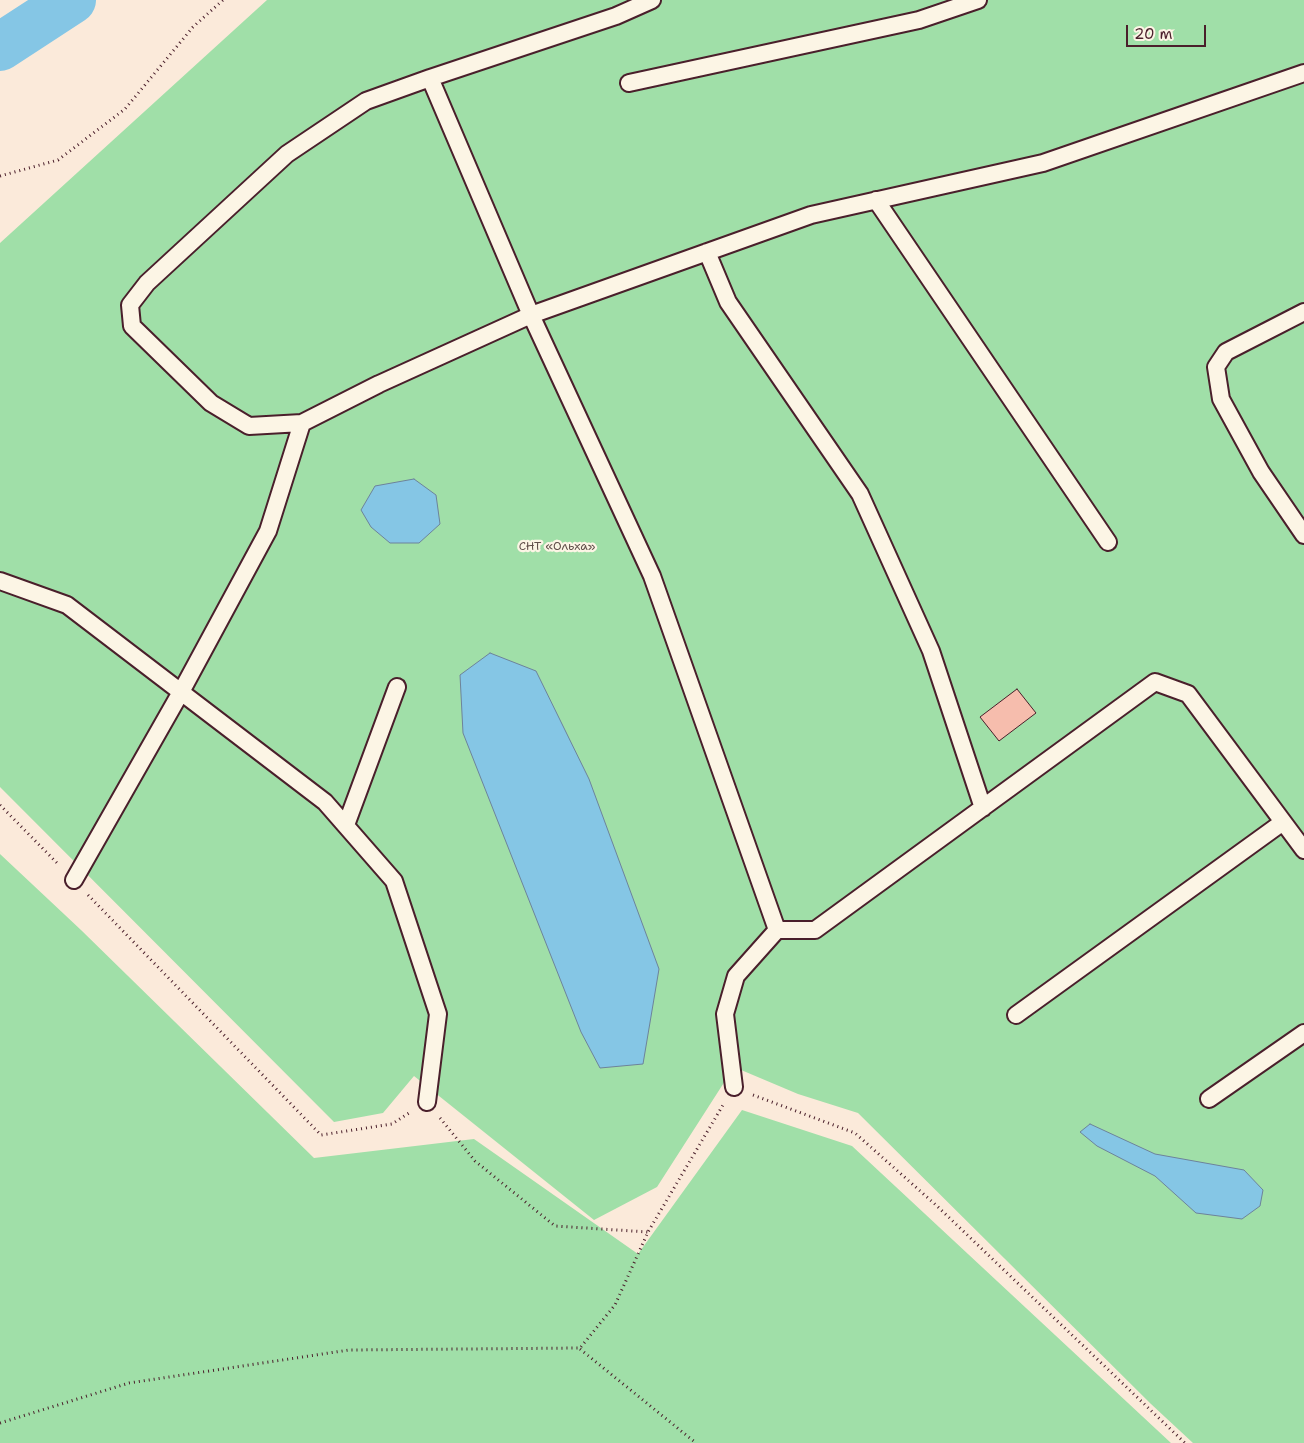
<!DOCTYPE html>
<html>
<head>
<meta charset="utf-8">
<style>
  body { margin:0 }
  #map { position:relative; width:1304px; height:1443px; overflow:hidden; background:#fbeada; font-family:"Shantell Sans",sans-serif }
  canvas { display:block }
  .scale { position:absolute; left:1126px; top:25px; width:80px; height:22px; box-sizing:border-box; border:2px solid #4a1f2b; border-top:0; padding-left:6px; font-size:15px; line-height:18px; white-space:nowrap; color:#4a1f2b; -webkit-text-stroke:4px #fcf5e5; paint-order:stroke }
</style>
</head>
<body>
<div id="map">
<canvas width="1304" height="1443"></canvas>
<div class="scale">20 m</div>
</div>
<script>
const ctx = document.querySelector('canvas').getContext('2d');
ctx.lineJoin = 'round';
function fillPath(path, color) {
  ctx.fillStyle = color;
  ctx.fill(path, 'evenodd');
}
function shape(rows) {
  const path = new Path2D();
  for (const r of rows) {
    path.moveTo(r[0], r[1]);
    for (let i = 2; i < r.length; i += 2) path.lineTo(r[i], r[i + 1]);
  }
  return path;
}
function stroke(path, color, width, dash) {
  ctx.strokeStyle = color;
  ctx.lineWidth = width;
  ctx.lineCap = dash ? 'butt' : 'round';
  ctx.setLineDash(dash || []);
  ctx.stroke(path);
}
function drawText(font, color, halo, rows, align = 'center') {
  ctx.font = font + ' "Shantell Sans",sans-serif';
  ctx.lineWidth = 4.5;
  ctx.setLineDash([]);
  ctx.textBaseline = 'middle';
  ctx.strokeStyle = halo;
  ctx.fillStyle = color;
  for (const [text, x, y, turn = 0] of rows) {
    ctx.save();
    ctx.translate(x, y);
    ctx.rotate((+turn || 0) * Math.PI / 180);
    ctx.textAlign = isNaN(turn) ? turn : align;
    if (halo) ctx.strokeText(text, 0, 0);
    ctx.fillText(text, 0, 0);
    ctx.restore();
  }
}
fillPath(shape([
  [267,0,1304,0,1304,1443,1193,1443,1151,1404,858,1113,798,1094,734,1067,657,1187,594,1220,414,1076,383,1113,334,1122,0,787,0,243],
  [0,854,81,930,314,1158,474,1139,638,1254,742,1110,852,1146,1171,1443,0,1443]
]), '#a0dfa8');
const water = shape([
  [414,479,436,495,440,524,419,543,390,543,371,527,361,510,375,486,414,479],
  [490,653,536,671,589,779,659,969,643,1064,600,1068,581,1032,463,733,460,675,490,653],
  [1090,1124,1155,1154,1244,1170,1263,1190,1260,1206,1242,1219,1196,1213,1155,1176,1097,1146,1080,1132,1090,1124]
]);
fillPath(water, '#85c6e5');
stroke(water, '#6d839b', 1);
stroke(shape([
  [0,47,72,0]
]), '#85c6e5', 48);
const building = shape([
  [1017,689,1036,713,999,741,980,717,1017,689]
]);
fillPath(building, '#f6bdad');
stroke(building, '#4a1f2b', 1);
const service = shape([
  [430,78,616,16,652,0],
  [629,83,919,20,978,0],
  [876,200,1108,542],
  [707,252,728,302,860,494,931,651,983,808],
  [1304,312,1226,352,1216,367,1221,399,1261,472,1304,535],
  [0,581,67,605,325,802,394,881,438,1014,427,1102],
  [346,825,397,687],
  [74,880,181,692,268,531,302,423],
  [777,930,652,576,531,315,379,384,302,423,249,426,211,403,132,326,130,305,147,283,287,154,366,101,430,78,531,315,811,215,1043,163,1304,73],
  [1016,1015,1283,822],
  [734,1087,725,1014,736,976,777,930,815,930,1155,682,1188,694,1304,850],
  [1209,1099,1304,1033]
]);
stroke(service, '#4a1f2b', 20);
stroke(shape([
  [0,176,58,160,125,109,193,27,223,0],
  [0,805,58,864],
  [88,895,321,1135,392,1124,409,1113],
  [753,1095,855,1133,937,1206,1185,1443],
  [440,1118,475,1161,555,1226,648,1232],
  [580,1349,696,1443],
  [0,1423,129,1383,349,1350,580,1348,615,1305,648,1232,723,1105]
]), '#4a1f2b', 3, [1, 4]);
stroke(service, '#fcf5e5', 16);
drawText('12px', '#604f4a', '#fcf5e5', [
  ["СНТ «Ольха»",557,547]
]);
</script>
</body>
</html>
